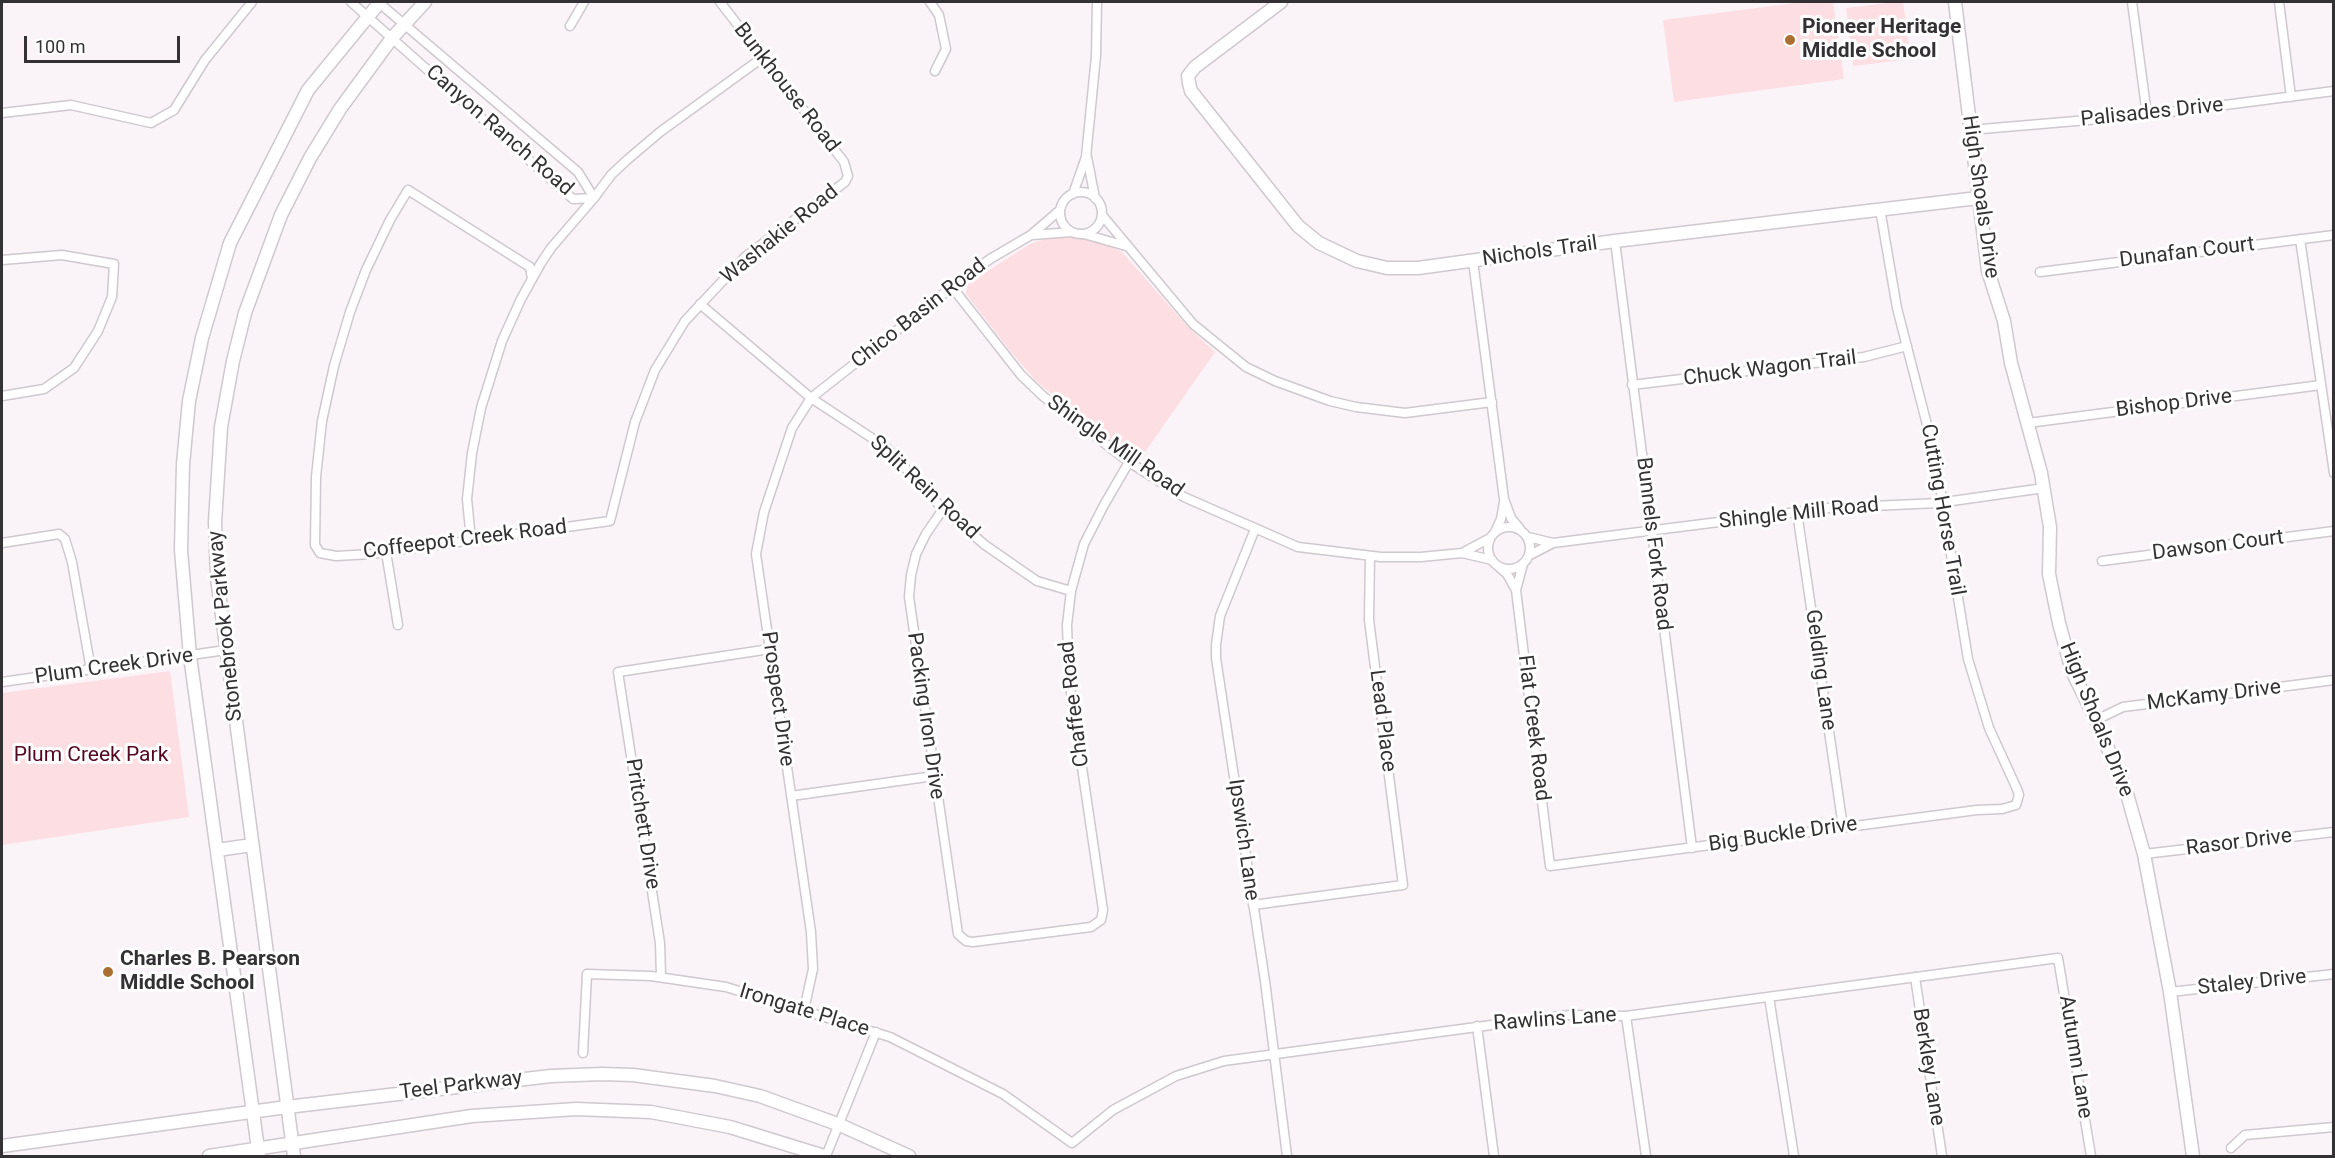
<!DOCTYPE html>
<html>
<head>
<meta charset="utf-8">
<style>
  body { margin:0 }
  #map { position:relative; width:2335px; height:1158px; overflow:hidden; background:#faf4f9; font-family:Roboto,sans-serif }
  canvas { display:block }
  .frame { position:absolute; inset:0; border:3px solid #343134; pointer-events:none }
  .scale { position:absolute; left:24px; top:36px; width:156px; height:27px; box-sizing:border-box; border:3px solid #343134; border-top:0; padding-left:8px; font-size:18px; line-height:21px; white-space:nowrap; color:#343134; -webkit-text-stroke:4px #fff; paint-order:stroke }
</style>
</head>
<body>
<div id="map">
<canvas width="2335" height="1158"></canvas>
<div class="frame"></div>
<div class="scale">100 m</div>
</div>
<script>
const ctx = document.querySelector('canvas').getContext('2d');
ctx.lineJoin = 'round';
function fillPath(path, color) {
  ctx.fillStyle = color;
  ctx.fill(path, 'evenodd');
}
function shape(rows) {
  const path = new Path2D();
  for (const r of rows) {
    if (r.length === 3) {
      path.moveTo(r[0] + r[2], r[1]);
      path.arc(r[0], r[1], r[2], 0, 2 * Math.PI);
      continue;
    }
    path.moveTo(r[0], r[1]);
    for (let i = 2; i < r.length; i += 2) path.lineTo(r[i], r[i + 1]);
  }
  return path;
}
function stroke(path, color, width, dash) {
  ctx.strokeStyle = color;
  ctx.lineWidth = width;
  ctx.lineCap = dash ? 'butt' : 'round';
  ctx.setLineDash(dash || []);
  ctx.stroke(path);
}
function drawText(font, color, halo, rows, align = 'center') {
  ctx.font = font + ' Roboto,sans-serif';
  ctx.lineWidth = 6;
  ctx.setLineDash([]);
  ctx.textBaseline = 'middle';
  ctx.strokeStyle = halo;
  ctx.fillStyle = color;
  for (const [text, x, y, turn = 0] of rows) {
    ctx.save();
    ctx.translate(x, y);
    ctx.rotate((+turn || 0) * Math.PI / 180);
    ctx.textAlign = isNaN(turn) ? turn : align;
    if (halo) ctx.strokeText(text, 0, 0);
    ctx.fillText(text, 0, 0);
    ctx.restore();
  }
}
fillPath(shape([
  [1803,2,1833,2,1844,79,1674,102,1663,20],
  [1896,2,1903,2,1911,59,1853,66,1846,8],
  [1068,236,1090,238,1122,252,1187,326,1215,352,1140,459,1110,442,1036,381,1011,352,966,294,967,284,1030,244,1048,238],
  [170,671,189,817,2,845,2,693]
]), '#fddee2');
const street = shape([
  [351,2,573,199,594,198],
  [378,2,578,172,594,198],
  [930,2,939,15,946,49,935,71],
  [2132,2,2147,115],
  [2279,2,2291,97],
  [570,26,584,2],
  [2,113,71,105,151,123,174,110,205,60,252,2],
  [1970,130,2147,115,2334,91],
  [1087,157,1095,198],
  [1081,213,21],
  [1073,194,1086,157,1096,56,1097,2],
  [1102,215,1193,324,1246,367,1275,381,1330,401,1356,407,1405,413,1492,402],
  [1084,234,1126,246],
  [1032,235,1072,232],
  [2300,239,2334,473],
  [1615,241,1692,848],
  [2,260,62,255,114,264,112,297,98,331,74,368,44,389,2,396],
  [1473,261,1504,499,1511,518,1520,529],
  [2040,272,2334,235],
  [532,279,530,267,408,190,390,220,366,270,350,312,334,366,322,421,316,477,315,545,320,553,336,556,371,554,610,521,635,422,647,391,655,370,685,321,745,257,845,182,848,176,844,162,720,2],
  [952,287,1021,375,1044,397,1129,462,1184,497,1298,547,1381,557,1421,557,1462,553,1492,560],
  [700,304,811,398,887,448,943,509,985,545,1037,581,1071,591],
  [1632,385,1864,357,1907,346],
  [2028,423,2321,385],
  [943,509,926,534,916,554,911,575,909,597,958,934,966,941,973,942,1091,927,1101,920,1103,910,1069,679,1067,625,1071,591,1084,544,1104,505,1129,462],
  [1797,512,1843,827],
  [1509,548,21],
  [1255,529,1220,616,1216,645,1216,658,1265,981,1287,1156],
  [1495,532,1501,519,1504,502],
  [1528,537,1553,543],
  [471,540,467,499,472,453,481,408,502,341,521,299,541,263,551,248,594,198,611,175,627,160,660,132,762,58],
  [2,543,59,534,65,539,72,562,91,670],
  [386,552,398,625],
  [1462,553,1490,538],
  [1530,555,1553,543,1829,508,1938,503,2044,488],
  [2102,561,2334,531],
  [1523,564,1516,590,1550,866,1977,810,2002,809,2016,805,2019,795,2017,789,1989,728,1968,659,1935,456,1897,308,1880,209],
  [1500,568,1507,574,1516,590],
  [2,682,226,650],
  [2096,720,2123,707,2334,680],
  [791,796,934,776],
  [2144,854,2334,832],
  [1253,905,1403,885,1369,620,1370,556],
  [661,977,660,943,618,672,770,649],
  [1915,977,1942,1156],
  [2170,992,2334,974],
  [1769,997,1794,1156],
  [804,1010,813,969,811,932,756,554,764,512,792,428,811,398,952,287,990,259,1031,235,1060,210],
  [1626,1016,1646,1156],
  [1477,1026,1494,1156],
  [583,1053,587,974,651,976,726,987,890,1037,1003,1094,1072,1143,1113,1110,1176,1076,1224,1061,1551,1017,1570,1015,1626,1016,2058,958,2091,1156],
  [2231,1148,2245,1135,2334,1127],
  [826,1156,876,1032]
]);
const secondary = shape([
  [1281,2,1195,67,1188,76,1189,83,1191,91,1298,226,1319,243,1357,261,1387,268,1418,268,1615,241,1978,198],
  [1955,2,1988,271,2004,321,2011,363,2041,473,2050,527,2049,574,2059,623,2072,671,2096,720,2127,794,2144,854,2170,992,2193,1156],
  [217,850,252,845],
  [2,1146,287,1107,551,1076,602,1074,633,1075,715,1086,760,1096,840,1125,909,1156],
  [209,1156,472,1116,576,1109,651,1112,730,1127,824,1156],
  [259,1156,190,656,181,550,183,464,189,401,202,338,230,243,308,90,380,2],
  [294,1156,217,578,215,522,221,427,233,361,245,313,281,215,310,158,340,109,392,38,425,2]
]);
stroke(street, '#cfc8ce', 11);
stroke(secondary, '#cfc8ce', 15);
stroke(street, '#fff', 8);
stroke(secondary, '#fff', 12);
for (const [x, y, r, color] of [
  [1790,40,6,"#ab6f31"],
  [108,972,6,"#ab6f31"]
]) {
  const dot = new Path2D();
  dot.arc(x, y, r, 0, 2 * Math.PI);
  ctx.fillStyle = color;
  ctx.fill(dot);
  stroke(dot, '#fff', 2);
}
drawText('bold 21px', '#343134', '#fff', [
  ["Pioneer Heritage",1802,28],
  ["Middle School",1802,52],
  ["Charles B. Pearson",120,960],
  ["Middle School",120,984]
], 'left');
drawText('21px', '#343134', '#fff', [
  ["Bunkhouse Road",786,88,52],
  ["Palisades Drive",2152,113,-6],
  ["Canyon Ranch Road",499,131,41],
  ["High Shoals Drive",1980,197,82],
  ["Washakie Road",780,235,-39],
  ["Nichols Trail",1540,252,-8],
  ["Dunafan Court",2187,253,-7],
  ["Chico Basin Road",919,314,-38],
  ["Chuck Wagon Trail",1770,369,-7],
  ["Bishop Drive",2174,404,-7],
  ["Shingle Mill Road",1115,447,35],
  ["Split Rein Road",924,488,43],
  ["Cutting Horse Trail",1942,510,80],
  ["Shingle Mill Road",1799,514,-6],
  ["Coffeepot Creek Road",465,540,-7],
  ["Bunnels Fork Road",1653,544,83],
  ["Dawson Court",2218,546,-7],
  ["Stonebrook Parkway",226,626,-96],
  ["Plum Creek Drive",114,667,-8],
  ["Gelding Lane",1820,670,82],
  ["McKamy Drive",2214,696,-7],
  ["Prospect Drive",777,699,82],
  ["Chaffee Road",1075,704,-97],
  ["Packing Iron Drive",925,716,82],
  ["High Shoals Drive",2096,720,68],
  ["Lead Place",1382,721,83],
  ["Flat Creek Road",1533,728,83],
  ["Pritchett Drive",642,824,81],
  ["Big Buckle Drive",1783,835,-8],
  ["Ipswich Lane",1243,840,82],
  ["Rasor Drive",2239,843,-7],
  ["Staley Drive",2252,983,-6],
  ["Irongate Place",804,1011,17],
  ["Rawlins Lane",1555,1020,-4],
  ["Autumn Lane",2075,1057,81],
  ["Berkley Lane",1928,1067,81],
  ["Teel Parkway",461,1086,-7]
]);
drawText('21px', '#550722', '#fff', [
  ["Plum Creek Park",91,756]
]);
</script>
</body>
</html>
